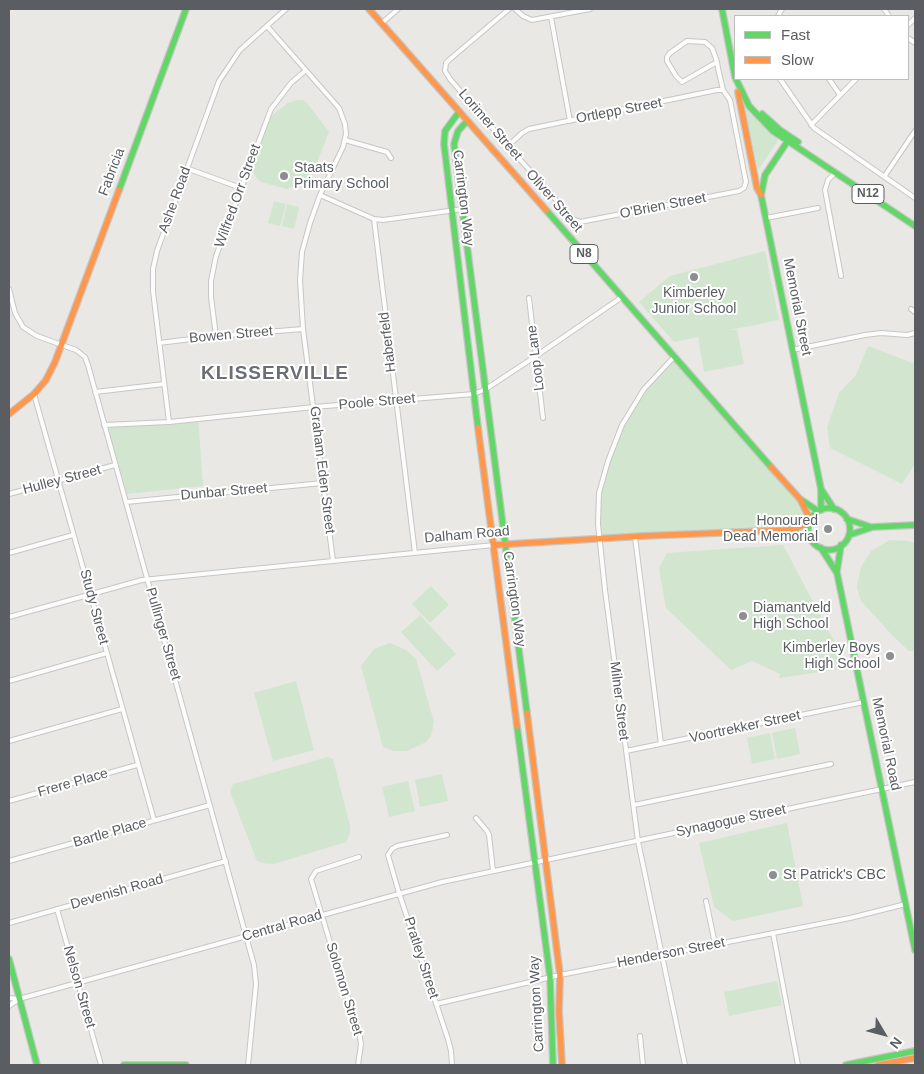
<!DOCTYPE html>
<html>
<head>
<meta charset="utf-8">
<style>
  body { margin:0 }
  #map { position:relative; width:924px; height:1074px; overflow:hidden; background:#e9e8e4; font-family:Helvetica,sans-serif }
  canvas { display:block }
  .frame { position:absolute; inset:0; border:10px solid #5a5d61; pointer-events:none }
  .legend { position:absolute; left:734px; top:15px; width:175px; height:65px; box-sizing:border-box; background:#fff; border:1px solid #bdbec0; margin:0; padding:6px 9px; list-style:none; font-size:15px; color:#5a5d61 }
  .legend li { display:flex; align-items:center; gap:10px; height:25px }
  .legend b { width:25px; border:1px solid #bdbec0 }
  .north { position:absolute; left:859px; top:1009px; width:50px; height:50px; -webkit-text-stroke:4px #fff; paint-order:stroke; rotate:127deg; font-size:14px; font-weight:700; line-height:20px; text-align:center; color:#5a5d61 }
  .north::after { content:''; display:block; margin:auto; width:18px; height:22px; background:#5a5d61; clip-path:polygon(50% 0,100% 100%,50% 72%,0 100%) }
</style>
</head>
<body>
<div id="map">
<canvas width="924" height="1074"></canvas>
<div class="frame"></div>
<ul class="legend">
<li><b style="height:6px;background:#63d668"></b>Fast</li>
<li><b style="height:6px;background:#ff974d"></b>Slow</li>
</ul>
<div class="north">N</div>
</div>
<script>
const ctx = document.querySelector('canvas').getContext('2d');
ctx.lineJoin = 'round';
function fillPath(path, color) {
  ctx.fillStyle = color;
  ctx.fill(path, 'evenodd');
}
function shape(rows) {
  const path = new Path2D();
  for (const r of rows) {
    if (r.length === 3) {
      path.moveTo(r[0] + r[2], r[1]);
      path.arc(r[0], r[1], r[2], 0, 2 * Math.PI);
      continue;
    }
    path.moveTo(r[0], r[1]);
    for (let i = 2; i < r.length; i += 2) path.lineTo(r[i], r[i + 1]);
  }
  return path;
}
function stroke(path, color, width, dash) {
  ctx.strokeStyle = color;
  ctx.lineWidth = width;
  ctx.lineCap = dash ? 'butt' : 'round';
  ctx.setLineDash(dash || []);
  ctx.stroke(path);
}
function drawText(font, color, halo, rows, align = 'center') {
  ctx.font = font + ' Helvetica,sans-serif';
  ctx.lineWidth = 4;
  ctx.setLineDash([]);
  ctx.textBaseline = 'middle';
  ctx.strokeStyle = halo;
  ctx.fillStyle = color;
  for (const [text, x, y, turn = 0] of rows) {
    ctx.save();
    ctx.translate(x, y);
    ctx.rotate((+turn || 0) * Math.PI / 180);
    ctx.textAlign = isNaN(turn) ? turn : align;
    if (halo) ctx.strokeText(text, 0, 0);
    ctx.fillText(text, 0, 0);
    ctx.restore();
  }
}
fillPath(shape([
  [297,100,303,100,307,103,329,132,314,170,298,185,287,189,261,182,256,177,252,169,271,116,288,103],
  [743,102,776,137,778,141,758,170],
  [274,201,286,204,280,226,268,223],
  [287,204,299,207,294,229,282,226],
  [765,251,779,320,730,330,737,330,744,364,704,372,698,337,674,342,639,302,670,276],
  [868,346,915,364,915,464,902,484,830,448,827,427,839,393,856,375],
  [672,359,802,504,803,518,788,528,599,538,599,494,620,429,646,388],
  [198,417,203,486,127,494,108,427],
  [890,540,909,541,915,543,915,651,909,651,894,637,861,601,857,587,861,567,871,551],
  [783,545,835,643,840,669,779,678,780,674,752,661,731,670,666,608,659,568,667,553],
  [431,586,449,605,430,623,412,604],
  [420,615,456,654,437,671,401,632],
  [390,643,406,650,416,659,434,722,431,736,426,742,407,751,394,751,383,747,361,666,374,649],
  [296,681,314,750,273,761,254,693],
  [795,728,800,754,777,759,772,733],
  [770,733,775,759,752,764,747,738],
  [328,757,333,759,350,826,350,833,346,842,274,864,262,863,257,861,230,792,233,784],
  [442,774,448,801,420,807,415,780],
  [408,781,415,811,389,817,382,787],
  [787,823,803,906,733,921,714,907,699,843],
  [777,981,782,1005,729,1016,724,992]
]), '#d2e5cf');
const street = shape([
  [515,9,523,16,532,20,590,9],
  [884,9,889,16],
  [778,16,782,9],
  [551,17,570,121],
  [382,23,398,9],
  [908,25,915,18],
  [267,26,339,108,345,124,346,134,343,147,320,195,310,223,302,252,300,280,303,329,333,561],
  [908,38,915,43],
  [717,62,682,82,676,76,667,61,667,57,670,53,687,41,705,42,712,48,714,53,717,62,718,68,723,90],
  [780,79,814,128,915,198],
  [829,79,840,95],
  [811,125,856,79],
  [345,140,387,152,391,158],
  [508,146,522,133,529,129,717,90,723,90,730,100,746,182,744,188,739,191,580,222,573,219,508,146,450,79,445,71,446,63,449,60,509,9],
  [186,168,241,188],
  [836,172,828,180,825,190,841,276],
  [884,177,915,131],
  [320,195,374,219,383,220,463,209],
  [766,218,818,208],
  [374,219,415,553],
  [9,289,15,313,23,327,37,336,76,350,85,357,88,365,254,965,256,984,248,1065],
  [529,298,543,418],
  [911,309,915,312],
  [216,336,211,297,211,281,216,256,271,109,291,83,305,71],
  [159,343,216,336,303,329],
  [792,350,865,335,881,333,907,335,915,333],
  [674,357,644,389,622,425,608,461,599,493,598,524,605,590,638,841,685,1065],
  [95,392,164,384],
  [34,394,154,820],
  [169,422,153,291,153,269,157,251,219,81,240,50,286,9],
  [104,425,169,422,314,407,474,394,486,389,536,356,622,297],
  [9,494,115,465],
  [126,502,323,483],
  [635,537,661,744],
  [9,553,73,535],
  [9,617,142,580,494,545],
  [9,681,107,653],
  [9,741,122,709],
  [626,751,864,702],
  [9,801,137,765],
  [634,805,831,764],
  [476,818,487,831,489,835,493,871],
  [447,835,397,846,392,849,388,855,399,893,448,1039,451,1051,452,1065],
  [9,861,210,805],
  [706,901,715,944],
  [57,909,101,1065],
  [9,923,226,861],
  [773,933,798,1065],
  [9,998,19,999,442,882,915,782],
  [436,1004,560,975,850,918,906,904],
  [9,1006,19,999],
  [640,1036,643,1065],
  [358,1065,361,1044,359,1031,335,959,311,879,316,871,359,857]
]);
const fast = shape([
  [722,9,735,77],
  [736,79,749,106,773,131,915,226],
  [459,112,445,131,444,144,478,428],
  [762,114,780,130,798,142],
  [467,121,458,131,454,144,527,713],
  [789,139,765,175,761,195,821,489,821,510],
  [119,190,186,9],
  [546,210,771,467],
  [821,489,834,509],
  [800,499,818,511],
  [829,529,21],
  [847,519,871,527],
  [790,530,810,538],
  [849,535,873,527,915,525],
  [821,548,837,573,915,950],
  [837,571,841,545],
  [517,726,550,977,553,1065],
  [9,959,37,1065],
  [124,1065,186,1065],
  [846,1065,915,1051]
]);
const slow = shape([
  [369,9,546,210],
  [738,92,757,188,761,195],
  [9,414,34,394,46,380,55,362,119,190],
  [478,428,517,726],
  [771,467,800,499,810,519],
  [494,545,643,536,790,530,808,524],
  [527,713,560,975,559,1012,562,1065],
  [878,1065,915,1058]
]);
stroke(street, '#c6c6c6', 6);
stroke(fast, '#c6c6c6', 8);
stroke(slow, '#c6c6c6', 8);
stroke(street, '#fcfcfb', 4);
stroke(fast, '#63d668', 5.5);
stroke(slow, '#ff974d', 5.5);
for (const [x, y, r, color] of [
  [284,176,5,"#8c8e8f"],
  [694,277,5,"#8c8e8f"],
  [828,529,5,"#8c8e8f"],
  [743,616,5,"#8c8e8f"],
  [890,656,5,"#8c8e8f"],
  [773,875,5,"#8c8e8f"]
]) {
  const dot = new Path2D();
  dot.arc(x, y, r, 0, 2 * Math.PI);
  ctx.fillStyle = color;
  ctx.fill(dot);
  stroke(dot, '#fff', 2);
}
for (const [x, y, w] of [
  [868,194,32],
  [584,254,28]
]) {
  const box = new Path2D();
  box.roundRect(x - w / 2, y - 9.5, w, 19, 4);
  ctx.fillStyle = '#fff';
  ctx.fill(box);
  stroke(box, '#5a5d61', 1);
}
drawText('bold 12px', '#5a5d61', null, [
  ["N12",868,194],
  ["N8",584,254]
]);
drawText('14px', '#5a5d61', '#fff', [
  ["Ortlepp Street",619,111,-11],
  ["Lorimer Street",490,125,49],
  ["Fabricia",112,172,-69],
  ["Wilfred Orr Street",238,196,-70],
  ["Carrington Way",463,198,83],
  ["Ashe Road",175,200,-70],
  ["Oliver Street",554,201,49],
  ["O'Brien Street",663,206,-11],
  ["Memorial Street",797,307,79],
  ["Bowen Street",231,335,-5],
  ["Haberfeld",388,342,-97],
  ["Loop Lane",536,358,-97],
  ["Poole Street",377,402,-5],
  ["Graham Eden Street",322,470,83],
  ["Hulley Street",62,480,-15],
  ["Dunbar Street",224,492,-5],
  ["Dalham Road",467,535,-5],
  ["Carrington Way",514,599,82],
  ["Study Street",94,607,75],
  ["Pullinger Street",163,634,74],
  ["Milner Street",619,701,83],
  ["Voortrekker Street",745,727,-12],
  ["Memorial Road",886,744,78],
  ["Frere Place",73,783,-16],
  ["Synagogue Street",731,821,-12],
  ["Bartle Place",110,833,-16],
  ["Devenish Road",117,892,-16],
  ["Central Road",282,926,-16],
  ["Henderson Street",671,953,-11],
  ["Pratley Street",421,958,72],
  ["Nelson Street",79,987,74],
  ["Solomon Street",344,989,73],
  ["Carrington Way",537,1004,-93]
]);
drawText('14px', '#5a5d61', '#fff', [
  ["Staats",294,168],
  ["Primary School",294,184],
  ["Kimberley",694,293,"center"],
  ["Junior School",694,309,"center"],
  ["Honoured",818,521,"right"],
  ["Dead Memorial",818,537,"right"],
  ["Diamantveld",753,608],
  ["High School",753,624],
  ["Kimberley Boys",880,648,"right"],
  ["High School",880,664,"right"],
  ["St Patrick's CBC",783,875]
], 'left');
ctx.letterSpacing = '1px';
drawText('bold 19px', '#6b6f73', '#fff', [
  ["KLISSERVILLE",275,374]
]);
ctx.letterSpacing = '0px';
</script>
</body>
</html>
